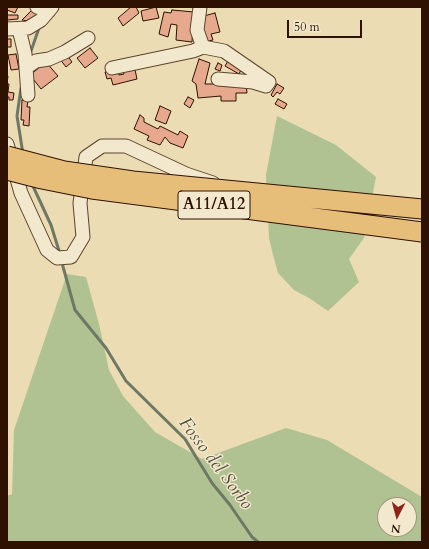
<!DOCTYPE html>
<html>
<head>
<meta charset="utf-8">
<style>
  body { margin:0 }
  #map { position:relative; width:429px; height:549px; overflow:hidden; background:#ebdcb4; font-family:Cardo,serif }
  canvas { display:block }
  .frame { position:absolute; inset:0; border:8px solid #2e1100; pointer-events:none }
  .north { position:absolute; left:377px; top:497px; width:40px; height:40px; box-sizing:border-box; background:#f2e8ce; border:1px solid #a4927c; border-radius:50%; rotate:186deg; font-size:11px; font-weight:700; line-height:16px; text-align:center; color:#2e1100 }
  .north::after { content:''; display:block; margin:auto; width:14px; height:18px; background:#8f2418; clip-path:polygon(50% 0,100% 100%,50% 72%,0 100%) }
  .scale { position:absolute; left:287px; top:20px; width:75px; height:18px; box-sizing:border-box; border:2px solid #2e1100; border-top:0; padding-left:5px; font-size:12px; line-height:14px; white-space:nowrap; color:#2e1100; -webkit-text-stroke:3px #f2e8ce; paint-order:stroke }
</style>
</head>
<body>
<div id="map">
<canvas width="429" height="549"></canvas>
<div class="frame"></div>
<div class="north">N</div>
<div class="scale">50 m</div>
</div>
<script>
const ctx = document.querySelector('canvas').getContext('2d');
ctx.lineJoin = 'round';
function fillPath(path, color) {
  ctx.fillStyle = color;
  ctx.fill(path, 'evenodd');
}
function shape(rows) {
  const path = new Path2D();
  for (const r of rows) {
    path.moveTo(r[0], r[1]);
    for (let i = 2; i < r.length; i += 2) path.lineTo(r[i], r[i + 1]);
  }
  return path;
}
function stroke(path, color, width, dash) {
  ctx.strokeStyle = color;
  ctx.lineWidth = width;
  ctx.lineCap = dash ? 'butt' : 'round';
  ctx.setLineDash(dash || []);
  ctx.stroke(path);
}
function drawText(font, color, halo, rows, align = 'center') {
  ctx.font = font + ' Cardo,serif';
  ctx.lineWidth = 3;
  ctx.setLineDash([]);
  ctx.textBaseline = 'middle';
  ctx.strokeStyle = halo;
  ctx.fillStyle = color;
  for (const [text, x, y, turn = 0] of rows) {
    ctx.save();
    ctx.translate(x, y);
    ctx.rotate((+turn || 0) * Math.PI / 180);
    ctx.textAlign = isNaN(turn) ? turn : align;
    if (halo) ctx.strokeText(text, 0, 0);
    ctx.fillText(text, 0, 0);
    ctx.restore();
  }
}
fillPath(shape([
  [277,116,336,145,376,177,364,238,349,259,359,282,328,311,309,298,294,290,278,273,273,255,269,238,266,175],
  [67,274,86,277,99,324,109,370,123,396,155,432,202,459,286,428,327,440,422,497,422,542,7,542,7,496,12,494,14,430],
  [385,505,409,505,409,529,385,529]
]), '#b1c292');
stroke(shape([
  [30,54,39,28],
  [21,88,17,116,23,154],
  [32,184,51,225,60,254],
  [62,263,75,310,106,348,126,381,185,439,212,483,230,505,252,537,258,542]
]), '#6e7865', 3);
const building = shape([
  [7,7,18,7,15,13,7,10,7,7],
  [131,7,136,7,139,13,123,26,118,18,131,7],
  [156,7,159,18,143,21,141,11,156,7],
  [33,9,42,12,32,22,22,20,33,9],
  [172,10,194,12,192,42,176,40,177,25,171,24,168,37,159,34,164,12,171,13,172,10],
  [215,13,220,32,211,34,213,40,205,42,200,17,215,13],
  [7,15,18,15,18,19,7,20,7,15],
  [7,39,11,39,11,47,7,47,7,39],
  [90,48,98,58,85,68,77,58,90,48],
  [16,54,19,69,11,70,8,55,16,54],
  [67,55,72,62,66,67,59,58,67,55],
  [199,59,210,63,205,84,246,84,247,93,236,93,236,101,221,101,221,96,198,98,196,84,192,81,199,59],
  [228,61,242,68,239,74,225,66,228,61],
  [46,62,58,76,41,89,30,75,46,62],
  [218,63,222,65,220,71,215,69,218,63],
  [134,65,137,79,113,85,111,78,107,79,105,72,117,69,119,75,124,74,122,68,134,65],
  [7,76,8,76,7,84,9,84,8,92,14,93,13,100,9,100,9,97,7,97,7,76],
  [277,84,284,88,280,94,277,92,273,97,271,95,277,84],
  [188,97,194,100,190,108,184,104,188,97],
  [278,99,287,104,284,109,275,104,278,99],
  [22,100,28,100,27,107,30,107,29,126,23,125,24,120,21,120,22,100],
  [160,106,171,111,166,124,155,120,160,106],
  [140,115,144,118,144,122,158,129,160,126,178,135,180,131,188,136,183,148,170,143,165,137,160,145,147,140,149,136,134,129,140,115]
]);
fillPath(building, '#e7a98e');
stroke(building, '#2e1100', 1);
const minor = shape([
  [37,7,49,11],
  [200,7,197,30,203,47],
  [7,29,28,28,41,20,52,7],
  [19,29,25,54,28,95],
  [27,67,36,61,49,59,65,52,88,38],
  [112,68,193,51,203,47,224,51,269,82,266,86,253,82,218,79],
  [7,144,21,193,47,250,57,258,71,257,83,237,80,203,86,157,102,146,126,146,186,174,213,183]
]);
stroke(minor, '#5d442d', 15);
stroke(minor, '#f2e8ce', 13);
const highwayBridge = shape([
  [7,156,64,171,133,181,422,209],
  [7,170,42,179,92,189,422,232]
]);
stroke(highwayBridge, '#2e1100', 21, []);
stroke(highwayBridge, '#e6be7a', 19);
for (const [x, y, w] of [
  [214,205,72]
]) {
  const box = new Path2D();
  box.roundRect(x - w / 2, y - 14, w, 28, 3);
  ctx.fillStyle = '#f2e8ce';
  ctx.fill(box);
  stroke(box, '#2e1100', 1);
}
drawText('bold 16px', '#2e1100', null, [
  ["A11/A12",214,205]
]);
drawText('italic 18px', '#534d3b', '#f2e8ce', [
  ["Fosso del Sorbo",215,464,53]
]);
</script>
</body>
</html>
